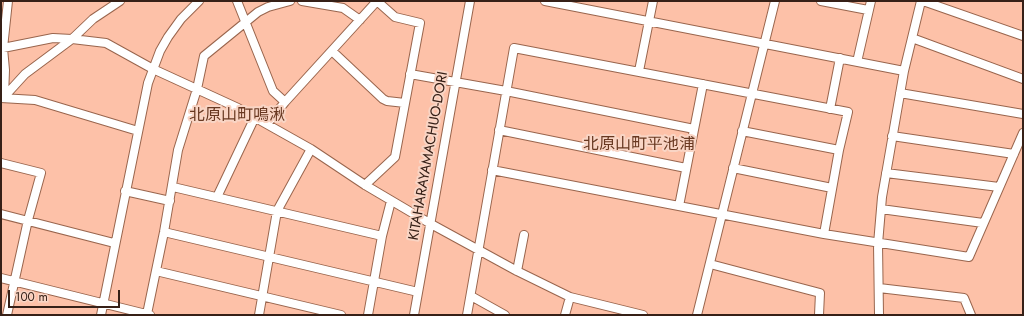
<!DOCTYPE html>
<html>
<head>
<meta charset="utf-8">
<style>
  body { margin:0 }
  #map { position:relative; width:1024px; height:316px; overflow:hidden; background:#fdc1a8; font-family:Jost,sans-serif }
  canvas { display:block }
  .frame { position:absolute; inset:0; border:2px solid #362017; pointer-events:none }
  .scale { position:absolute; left:8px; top:290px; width:112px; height:18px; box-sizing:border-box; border:2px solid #362017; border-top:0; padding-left:5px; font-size:12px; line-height:14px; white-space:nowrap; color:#362017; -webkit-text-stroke:3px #f9d5c5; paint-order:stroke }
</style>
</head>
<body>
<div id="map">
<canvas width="1024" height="316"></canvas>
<div class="frame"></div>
<div class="scale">100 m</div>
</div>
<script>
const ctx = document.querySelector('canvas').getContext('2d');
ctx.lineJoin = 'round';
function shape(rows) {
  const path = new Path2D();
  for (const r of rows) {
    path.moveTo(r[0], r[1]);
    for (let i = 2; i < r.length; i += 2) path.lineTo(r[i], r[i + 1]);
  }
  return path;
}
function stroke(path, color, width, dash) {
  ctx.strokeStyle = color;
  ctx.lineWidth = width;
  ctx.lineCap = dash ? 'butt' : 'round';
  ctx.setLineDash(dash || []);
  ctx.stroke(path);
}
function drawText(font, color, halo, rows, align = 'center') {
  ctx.font = font + ' Jost,"Noto Sans JP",sans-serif';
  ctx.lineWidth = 4;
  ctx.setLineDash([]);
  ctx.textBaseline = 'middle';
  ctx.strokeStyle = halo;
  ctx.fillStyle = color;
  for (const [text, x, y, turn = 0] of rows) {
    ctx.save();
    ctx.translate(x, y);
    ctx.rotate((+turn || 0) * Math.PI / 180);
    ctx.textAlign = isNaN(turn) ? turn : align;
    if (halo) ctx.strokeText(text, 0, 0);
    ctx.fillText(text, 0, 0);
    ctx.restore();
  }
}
const minor = shape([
  [237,1,273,91,285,102],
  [302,1,343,8,360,20],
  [545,1,904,71],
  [821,1,868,10],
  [923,1,1023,36],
  [912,38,1023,79],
  [1,48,3,48,53,38,72,39,106,43,153,69,238,108,311,149,365,185,431,224,517,271,570,297,643,315],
  [332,51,383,99,387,101,405,103],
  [857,62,871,1],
  [639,71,653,1],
  [410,74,506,91,694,129],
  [900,93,1023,114],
  [4,97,25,74,72,39,93,19,120,1],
  [4,97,5,70,3,48,8,1],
  [1,98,35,100,138,131],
  [830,109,840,58],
  [267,124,285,102,377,1],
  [499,130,686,168],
  [742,131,839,150],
  [892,136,1014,154],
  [1,163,41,173,28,220,7,315],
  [733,168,832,188],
  [492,170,824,234,969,257,1023,133],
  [886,173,999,187],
  [365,185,395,157,420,23,395,17,377,1],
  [173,187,382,236],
  [125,191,170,201],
  [217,197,255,117],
  [679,206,703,84],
  [881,209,983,223],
  [1,214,114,243],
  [164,232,418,292],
  [710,264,820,293,819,315],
  [156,271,341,315],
  [517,271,524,235],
  [1,278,150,315],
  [879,288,964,298,971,315],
  [471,296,505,315],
  [147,314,164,232,178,150,197,89,204,56,258,12,268,7,290,1],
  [101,315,148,83,160,51,168,37,181,19,199,1],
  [259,315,277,211,311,149],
  [368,315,382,236,391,201],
  [414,315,470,1],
  [467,315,514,48,848,112,839,150,824,234],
  [565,315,570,297],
  [697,315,775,1],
  [879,315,878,244,882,197,904,71,921,1]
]);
stroke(minor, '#99654d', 10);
stroke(minor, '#fff', 8);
drawText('14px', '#362017', '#f9d5c5', [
  ["KITAHARAYAMACHUO-DORI",429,156,-80]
]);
drawText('16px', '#683821', '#f9d5c5', [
  ["北原山町鳴湫",237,116],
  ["北原山町平池浦",639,145]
]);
</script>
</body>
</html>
